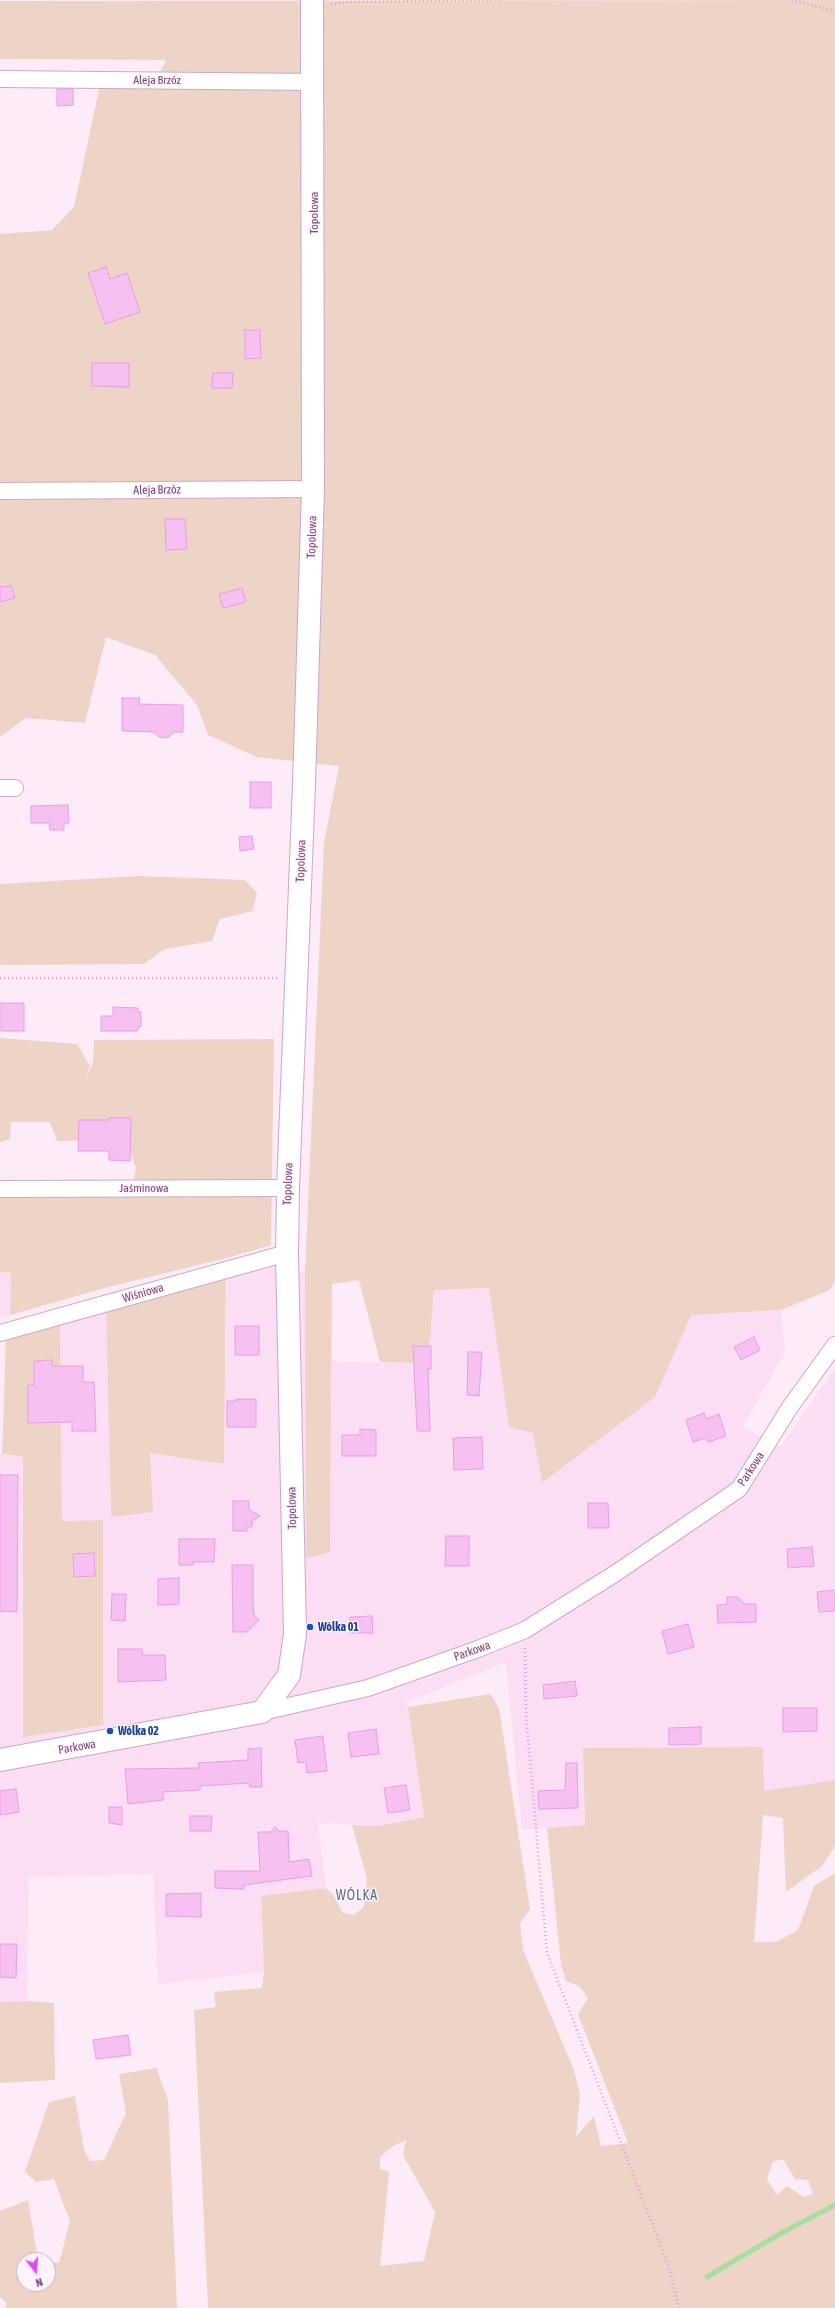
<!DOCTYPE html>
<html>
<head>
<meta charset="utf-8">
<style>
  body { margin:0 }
  #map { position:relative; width:835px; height:2308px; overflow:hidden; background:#feebf8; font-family:"Asap Condensed",sans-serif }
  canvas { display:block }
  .north { position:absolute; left:16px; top:2252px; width:40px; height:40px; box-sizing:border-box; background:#fff3fb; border:1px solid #cbafc7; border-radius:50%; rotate:163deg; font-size:11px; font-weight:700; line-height:16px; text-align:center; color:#7d4a7a }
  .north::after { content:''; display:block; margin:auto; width:14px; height:18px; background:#e547f1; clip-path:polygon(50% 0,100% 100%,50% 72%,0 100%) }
</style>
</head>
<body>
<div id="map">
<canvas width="835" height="2308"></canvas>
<div class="north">N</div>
</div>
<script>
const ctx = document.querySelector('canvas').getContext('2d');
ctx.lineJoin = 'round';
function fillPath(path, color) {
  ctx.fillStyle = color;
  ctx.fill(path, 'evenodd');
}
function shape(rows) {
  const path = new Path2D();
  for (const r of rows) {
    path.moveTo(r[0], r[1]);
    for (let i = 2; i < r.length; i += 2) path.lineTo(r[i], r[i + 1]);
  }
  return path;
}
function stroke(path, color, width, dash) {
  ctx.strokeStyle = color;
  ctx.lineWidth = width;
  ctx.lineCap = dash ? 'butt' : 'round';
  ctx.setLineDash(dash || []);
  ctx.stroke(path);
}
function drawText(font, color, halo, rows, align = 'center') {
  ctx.font = font + ' "Asap Condensed",sans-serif';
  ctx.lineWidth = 3;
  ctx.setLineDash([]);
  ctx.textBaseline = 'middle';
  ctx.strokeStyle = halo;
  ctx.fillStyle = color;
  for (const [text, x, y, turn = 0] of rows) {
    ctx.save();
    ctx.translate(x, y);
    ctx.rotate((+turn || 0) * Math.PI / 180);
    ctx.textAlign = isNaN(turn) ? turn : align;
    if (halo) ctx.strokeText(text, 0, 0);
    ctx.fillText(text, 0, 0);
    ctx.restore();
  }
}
fillPath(shape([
  [227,1258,305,1272,306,1559,330,1552,332,1362,428,1363,434,1290,489,1288,509,1427,533,1433,542,1483,655,1397,690,1315,781,1310,785,1351,743,1427,780,1447,835,1368,835,1780,764,1791,763,1747,584,1748,585,1825,522,1830,506,1662,407,1702,424,1817,379,1826,318,1823,326,1888,261,1896,264,1972,158,1984,153,1874,29,1877,27,2001,0,2002,0,1454,23,1457,23,1736,102,1725,103,1520,62,1521,60,1322,106,1309,111,1516,153,1511,150,1453,224,1464],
  [0,1272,11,1272,10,1315,0,1318]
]), '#fcdef4');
fillPath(shape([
  [835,0,835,1282,830,1290,781,1310,691,1315,655,1397,542,1483,533,1433,509,1427,489,1288,434,1290,428,1363,380,1362,359,1280,332,1284,330,1552,306,1559,305,1272,324,843,339,766,257,757,208,735,197,705,155,655,106,637,85,723,26,718,0,737,0,234,52,230,74,207,101,80,157,78,166,60,0,59,0,1],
  [139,876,245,880,257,893,253,911,220,919,212,941,165,949,144,964,0,965,0,884],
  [0,1038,77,1044,90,1066,85,1080,93,1063,94,1040,274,1039,271,1245,227,1258,108,1287,10,1315,11,1273,0,1272,0,1196,131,1193,136,1168,130,1152,119,1140,57,1141,50,1122,11,1122,10,1139,0,1142],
  [226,1277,224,1464,150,1453,153,1512,111,1517,106,1309],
  [60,1322,62,1521,103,1520,103,1725,23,1737,23,1457,2,1454,6,1338],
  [490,1694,499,1708,530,1909,520,1923,523,1950,574,2070,580,2095,576,2137,594,2116,601,2146,628,2143,578,2014,588,1998,579,1986,566,1981,561,1964,547,1828,585,1825,583,1748,763,1747,764,1791,835,1780,835,1846,822,1866,786,1892,783,1818,763,1815,754,1942,776,1942,798,1930,814,1886,835,1873,835,2308,208,2308,194,2010,216,2007,214,1992,262,1988,264,1972,261,1896,326,1888,334,1896,343,1913,354,1915,364,1907,367,1879,352,1825,379,1826,424,1817,408,1707],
  [406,2140,403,2155,435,2212,424,2261,380,2266,389,2172,380,2169,380,2157,393,2146],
  [783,2159,795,2179,808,2180,813,2194,804,2197,787,2186,777,2195,767,2179,773,2162],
  [27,2001,54,2003,55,2080,0,2083,0,2002],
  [156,2068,168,2100,177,2308,6,2308,6,2302,0,2297,0,2211,28,2200,38,2260,24,2260,24,2284,48,2284,48,2263,59,2263,70,2221,54,2179,36,2182,25,2172,49,2102,75,2096,84,2150,90,2161,104,2160,126,2113,119,2074]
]), '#eed3c7');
stroke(shape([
  [707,2277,783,2232,835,2205]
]), '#aadea1', 5);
const building = shape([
  [57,89,73,89,73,105,57,106,57,89],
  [106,267,110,279,127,273,140,312,105,324,88,273,106,267],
  [245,330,260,330,261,358,245,359,245,330],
  [92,363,129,363,129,387,92,386,92,363],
  [213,373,233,373,232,388,212,388,213,373],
  [165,519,185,519,187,549,166,550,165,519],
  [11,586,15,598,0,602,0,587,11,586],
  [242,588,246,602,223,608,219,594,242,588],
  [122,698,140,698,139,704,183,705,183,732,174,732,168,738,159,737,154,732,122,731,122,698],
  [250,782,271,782,271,808,250,808,250,782],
  [68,805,69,823,64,823,64,830,50,830,49,823,31,823,31,806,68,805],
  [252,836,254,849,240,851,239,837,252,836],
  [1,1003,24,1003,24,1031,1,1031,1,1003],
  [113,1007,138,1008,138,1012,141,1012,141,1027,138,1027,138,1031,101,1031,101,1016,113,1016,113,1007],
  [109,1118,131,1118,130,1161,109,1160,109,1151,78,1151,79,1120,109,1120,109,1118],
  [235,1326,259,1326,259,1355,235,1355,235,1326],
  [754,1337,760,1350,741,1360,734,1347,754,1337],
  [413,1346,431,1346,431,1369,428,1369,430,1431,417,1431,413,1346],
  [468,1352,482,1352,479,1396,467,1395,468,1352],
  [52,1360,52,1366,83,1366,83,1382,94,1382,96,1431,72,1431,72,1422,28,1423,28,1385,34,1385,34,1361,52,1360],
  [236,1399,256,1399,256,1427,227,1427,227,1401,237,1401,236,1399],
  [704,1413,706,1419,719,1414,726,1436,708,1442,706,1438,693,1442,686,1420,704,1413],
  [360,1429,376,1430,376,1456,342,1456,342,1435,360,1435,360,1429],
  [482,1437,483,1469,454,1470,453,1438,482,1437],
  [0,1475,18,1475,17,1612,0,1611,0,1475],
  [233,1501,249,1501,249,1510,260,1516,252,1521,252,1527,247,1527,247,1531,233,1531,233,1501],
  [588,1503,608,1503,609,1528,588,1528,588,1503],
  [446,1536,469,1536,469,1566,445,1566,446,1536],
  [179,1539,215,1539,214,1562,193,1562,193,1565,179,1565,179,1539],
  [812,1547,814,1566,788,1568,787,1549,812,1547],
  [94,1553,95,1576,74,1577,73,1554,94,1553],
  [232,1565,253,1565,253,1607,254,1615,259,1620,247,1632,233,1632,232,1565],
  [179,1578,179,1604,158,1605,158,1579,179,1578],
  [835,1590,835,1611,819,1612,817,1592,835,1590],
  [112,1594,126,1594,125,1621,111,1620,112,1594],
  [727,1597,737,1597,745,1604,756,1604,756,1622,718,1623,717,1605,727,1604,727,1597],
  [372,1616,373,1633,351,1633,350,1617,372,1616],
  [688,1624,694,1647,668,1654,662,1631,688,1624],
  [118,1649,142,1649,142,1655,165,1655,166,1680,118,1682,118,1649],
  [575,1681,577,1696,544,1699,543,1685,575,1681],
  [783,1708,817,1708,817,1731,783,1732,783,1708],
  [701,1727,701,1744,669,1745,669,1728,701,1727],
  [376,1729,379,1754,351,1757,348,1733,376,1729],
  [323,1736,327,1771,307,1773,306,1762,298,1763,295,1740,323,1736],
  [261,1748,262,1787,250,1787,249,1783,200,1786,200,1790,163,1792,163,1800,128,1804,125,1769,199,1768,198,1763,248,1760,248,1749,261,1748],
  [566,1763,577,1763,578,1808,539,1809,538,1791,565,1790,566,1763],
  [406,1785,410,1810,388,1813,384,1788,406,1785],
  [16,1789,19,1812,0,1815,0,1791,16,1789],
  [109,1807,122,1807,122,1825,109,1823,109,1807],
  [190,1816,212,1816,211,1831,190,1831,190,1816],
  [275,1827,279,1831,288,1831,289,1862,309,1859,312,1876,244,1885,244,1889,215,1888,215,1871,260,1871,258,1832,271,1832,275,1827],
  [201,1893,201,1917,166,1916,166,1894,201,1893],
  [0,1944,17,1944,16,1978,0,1977,0,1944],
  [128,2035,131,2055,96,2059,93,2040,128,2035]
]);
fillPath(building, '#f6c0f1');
stroke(building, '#ea9ee4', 1);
const street = shape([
  [0,79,314,82],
  [0,491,313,489],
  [0,788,15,788],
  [0,1189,288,1188],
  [0,1333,287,1253],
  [262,1712,368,1688,478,1649,525,1630,616,1573,739,1489,790,1407,835,1345]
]);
const secondary = shape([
  [0,1760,262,1712,289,1675,295,1634,287,1253,288,1188,304,785,313,489,312,0]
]);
stroke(street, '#cea8c9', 18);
stroke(secondary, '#cfa4c9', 24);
stroke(shape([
  [792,0,835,11],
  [331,4,352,2,500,0],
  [0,978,277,978],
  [525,1648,526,1714,547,1953,669,2267,679,2308]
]), '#dca1d7', 2.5, [1, 3]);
stroke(street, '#fff', 16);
stroke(secondary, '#fff', 22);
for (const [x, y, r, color] of [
  [310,1627,4,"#1a4fb4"],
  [110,1731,4,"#1a4fb4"]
]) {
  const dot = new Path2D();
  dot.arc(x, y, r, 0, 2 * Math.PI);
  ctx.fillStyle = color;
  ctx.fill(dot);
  stroke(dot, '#fff3fb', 1.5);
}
drawText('12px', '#7d4a7a', '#fff3fb', [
  ["Aleja Brzóz",157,80],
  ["Topolowa",314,213,-90],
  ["Aleja Brzóz",157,490,-1],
  ["Topolowa",312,537,-88],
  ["Topolowa",301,861,-88],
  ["Topolowa",288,1184,-88],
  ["Jaśminowa",144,1188],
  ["Wiśniowa",143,1293,-16],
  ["Parkowa",751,1469,-57],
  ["Topolowa",292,1508,-91],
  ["Parkowa",472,1651,-20],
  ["Parkowa",77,1747,-10]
]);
drawText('bold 12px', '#164399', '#fff3fb', [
  ["Wólka 01",318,1627],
  ["Wólka 02",118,1731]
], 'left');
ctx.letterSpacing = '1px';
drawText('14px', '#567283', '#fff3fb', [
  ["WÓLKA",357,1896]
]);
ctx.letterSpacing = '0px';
</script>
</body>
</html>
